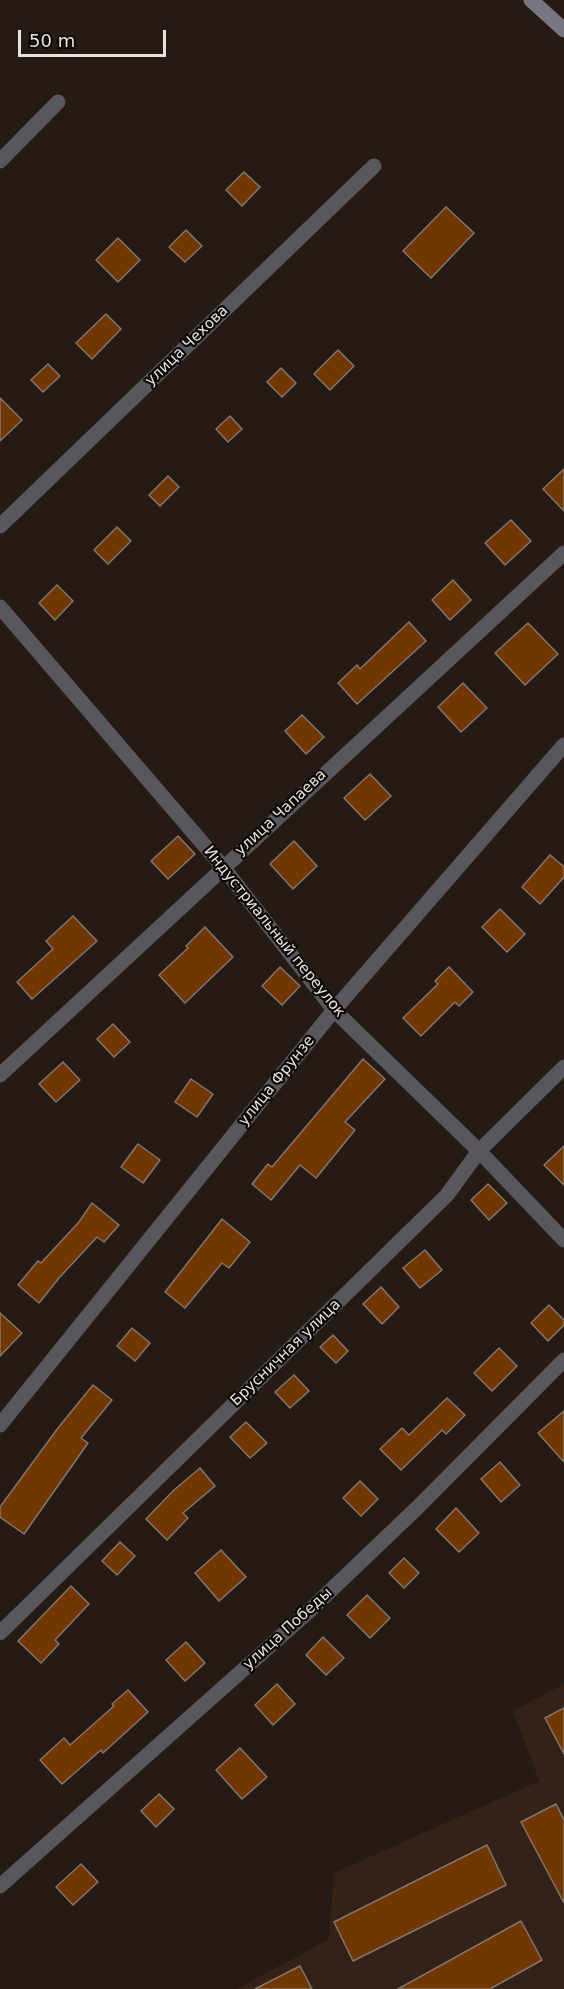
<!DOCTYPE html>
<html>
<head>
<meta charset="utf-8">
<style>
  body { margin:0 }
  #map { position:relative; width:564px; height:1989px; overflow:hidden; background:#261b14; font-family:"DejaVu Sans",sans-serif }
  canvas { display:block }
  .scale { position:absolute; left:18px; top:30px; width:148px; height:27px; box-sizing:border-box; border:3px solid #eae2dd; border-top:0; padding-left:8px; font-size:18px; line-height:21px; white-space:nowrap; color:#eae2dd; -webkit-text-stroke:4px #0b0705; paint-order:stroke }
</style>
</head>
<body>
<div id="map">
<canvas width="564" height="1989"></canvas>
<div class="scale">50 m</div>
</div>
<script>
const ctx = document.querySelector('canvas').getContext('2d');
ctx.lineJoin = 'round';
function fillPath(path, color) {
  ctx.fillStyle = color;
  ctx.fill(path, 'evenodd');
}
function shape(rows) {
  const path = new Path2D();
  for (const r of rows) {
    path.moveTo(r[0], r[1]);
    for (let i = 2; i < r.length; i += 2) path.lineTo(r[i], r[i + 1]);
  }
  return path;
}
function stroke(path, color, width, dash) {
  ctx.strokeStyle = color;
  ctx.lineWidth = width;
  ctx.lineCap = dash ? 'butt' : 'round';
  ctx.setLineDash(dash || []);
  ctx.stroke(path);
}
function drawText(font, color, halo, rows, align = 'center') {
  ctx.font = font + ' "DejaVu Sans",sans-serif';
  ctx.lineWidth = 4.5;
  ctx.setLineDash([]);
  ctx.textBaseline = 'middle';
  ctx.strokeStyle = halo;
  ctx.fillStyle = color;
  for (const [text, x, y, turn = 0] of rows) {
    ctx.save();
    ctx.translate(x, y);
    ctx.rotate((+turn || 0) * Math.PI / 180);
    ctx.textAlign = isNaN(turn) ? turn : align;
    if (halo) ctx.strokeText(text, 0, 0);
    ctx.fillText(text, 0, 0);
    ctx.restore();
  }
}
fillPath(shape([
  [564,1684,564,1989,237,1989,329,1939,334,1873,539,1781,513,1711]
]), '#332217');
const building = shape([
  [244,172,260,187,242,206,226,190,244,172],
  [446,207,474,233,431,278,403,251,446,207],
  [186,230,202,246,185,262,169,247,186,230],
  [118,238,140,260,118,282,96,260,118,238],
  [106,314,121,329,92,359,76,343,106,314],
  [338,350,354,366,330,390,314,374,338,350],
  [48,364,60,376,43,392,31,380,48,364],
  [281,368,296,383,282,397,267,382,281,368],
  [0,398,22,420,0,441,0,398],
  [230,416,242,429,228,442,216,429,230,416],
  [564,469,564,511,543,489,564,469],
  [168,476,179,487,160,506,149,495,168,476],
  [511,520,531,541,505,565,485,543,511,520],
  [117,527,131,541,108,564,94,550,117,527],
  [453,580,471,600,450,620,432,600,453,580],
  [57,585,73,601,55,620,39,603,57,585],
  [409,622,426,641,357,704,338,683,357,665,360,669,409,622],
  [528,623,558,654,525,685,495,653,528,623],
  [463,683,487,708,461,732,438,707,463,683],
  [302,715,324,737,306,754,285,731,302,715],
  [370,774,391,796,365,820,344,798,370,774],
  [178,836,195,854,168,879,151,861,178,836],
  [294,841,317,866,293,889,270,864,294,841],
  [550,855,564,867,564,877,540,904,522,887,550,855],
  [500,909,525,934,507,952,482,927,500,909],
  [73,916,97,941,32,999,17,982,53,949,46,941,73,916],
  [205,927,233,957,185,1003,159,975,188,948,186,946,205,927],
  [280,967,300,986,282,1005,262,986,280,967],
  [449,967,473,992,459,1006,455,1002,421,1036,403,1018,438,984,435,981,449,967],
  [113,1024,130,1042,114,1057,97,1039,113,1024],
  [363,1059,385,1079,345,1122,355,1130,316,1178,300,1165,271,1200,252,1184,268,1164,272,1167,363,1059],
  [63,1062,80,1080,56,1102,39,1084,63,1062],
  [191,1079,213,1094,197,1117,175,1102,191,1079],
  [138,1144,160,1160,143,1183,121,1167,138,1144],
  [564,1146,564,1185,544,1165,564,1146],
  [488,1184,507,1203,489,1220,471,1200,488,1184],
  [92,1203,119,1225,104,1242,97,1237,59,1278,39,1303,18,1285,38,1261,41,1263,79,1222,92,1203],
  [222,1219,250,1242,229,1268,222,1263,185,1308,165,1292,222,1219],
  [425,1250,442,1270,420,1288,403,1268,425,1250],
  [381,1287,399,1307,382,1324,363,1304,381,1287],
  [549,1305,564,1320,564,1325,548,1341,531,1323,549,1305],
  [0,1313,22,1333,0,1356,0,1313],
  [132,1328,150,1343,135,1361,117,1346,132,1328],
  [333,1335,348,1351,336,1363,320,1347,333,1335],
  [499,1348,517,1366,492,1391,474,1373,499,1348],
  [294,1375,309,1391,290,1408,275,1392,294,1375],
  [93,1385,112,1400,81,1438,88,1443,24,1534,0,1517,0,1507,58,1428,93,1385],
  [447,1398,465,1415,446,1434,442,1430,401,1470,380,1449,402,1428,409,1435,447,1398],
  [564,1411,564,1462,538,1433,564,1411],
  [246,1422,267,1443,250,1458,230,1437,246,1422],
  [500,1462,520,1485,501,1502,481,1479,500,1462],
  [200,1468,215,1486,183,1513,188,1518,167,1540,146,1519,174,1490,200,1468],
  [360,1481,378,1499,361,1516,343,1498,360,1481],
  [456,1508,479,1533,459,1552,436,1529,456,1508],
  [120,1542,135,1556,117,1575,102,1561,120,1542],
  [221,1550,246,1577,219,1601,195,1573,221,1550],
  [404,1558,419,1573,404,1588,389,1573,404,1558],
  [71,1586,89,1604,55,1640,59,1644,41,1663,18,1641,71,1586],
  [367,1595,390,1618,370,1638,347,1615,367,1595],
  [323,1637,344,1658,326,1675,306,1655,323,1637],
  [186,1642,205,1663,185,1681,166,1660,186,1642],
  [277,1684,295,1704,273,1725,255,1705,277,1684],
  [128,1690,148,1712,103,1753,101,1750,62,1784,40,1760,64,1738,70,1745,114,1706,112,1704,128,1690],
  [564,1708,564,1754,545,1718,564,1708],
  [240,1748,267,1777,242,1799,216,1770,240,1748],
  [159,1794,174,1809,156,1827,141,1811,159,1794],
  [556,1804,564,1820,564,1903,521,1822,556,1804],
  [487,1845,506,1885,353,1961,334,1922,487,1845],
  [81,1864,98,1882,73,1905,56,1887,81,1864],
  [521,1921,542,1960,490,1989,398,1989,521,1921],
  [300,1966,312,1989,255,1989,300,1966]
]);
fillPath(building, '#723600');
stroke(building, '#84766d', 1.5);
stroke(shape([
  [0,161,58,102],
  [0,526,374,166],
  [0,607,223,867,334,1010,479,1151,564,1240],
  [0,1075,564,553],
  [0,1425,334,1010,564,745],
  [0,1633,447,1195,479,1151,564,1067],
  [0,1886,307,1613,418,1507,564,1360]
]), '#57575d', 15);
stroke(shape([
  [531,0,564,30]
]), '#777781', 15);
drawText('15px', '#eae2dd', '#0b0705', [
  ["улица Чехова",187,346,-44],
  ["улица Чапаева",281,813,-43],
  ["Индустриальный переулок",274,932,51],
  ["улица Фрунзе",277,1081,-51],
  ["Брусничная улица",286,1353,-44],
  ["улица Победы",288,1629,-42]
]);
</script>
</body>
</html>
